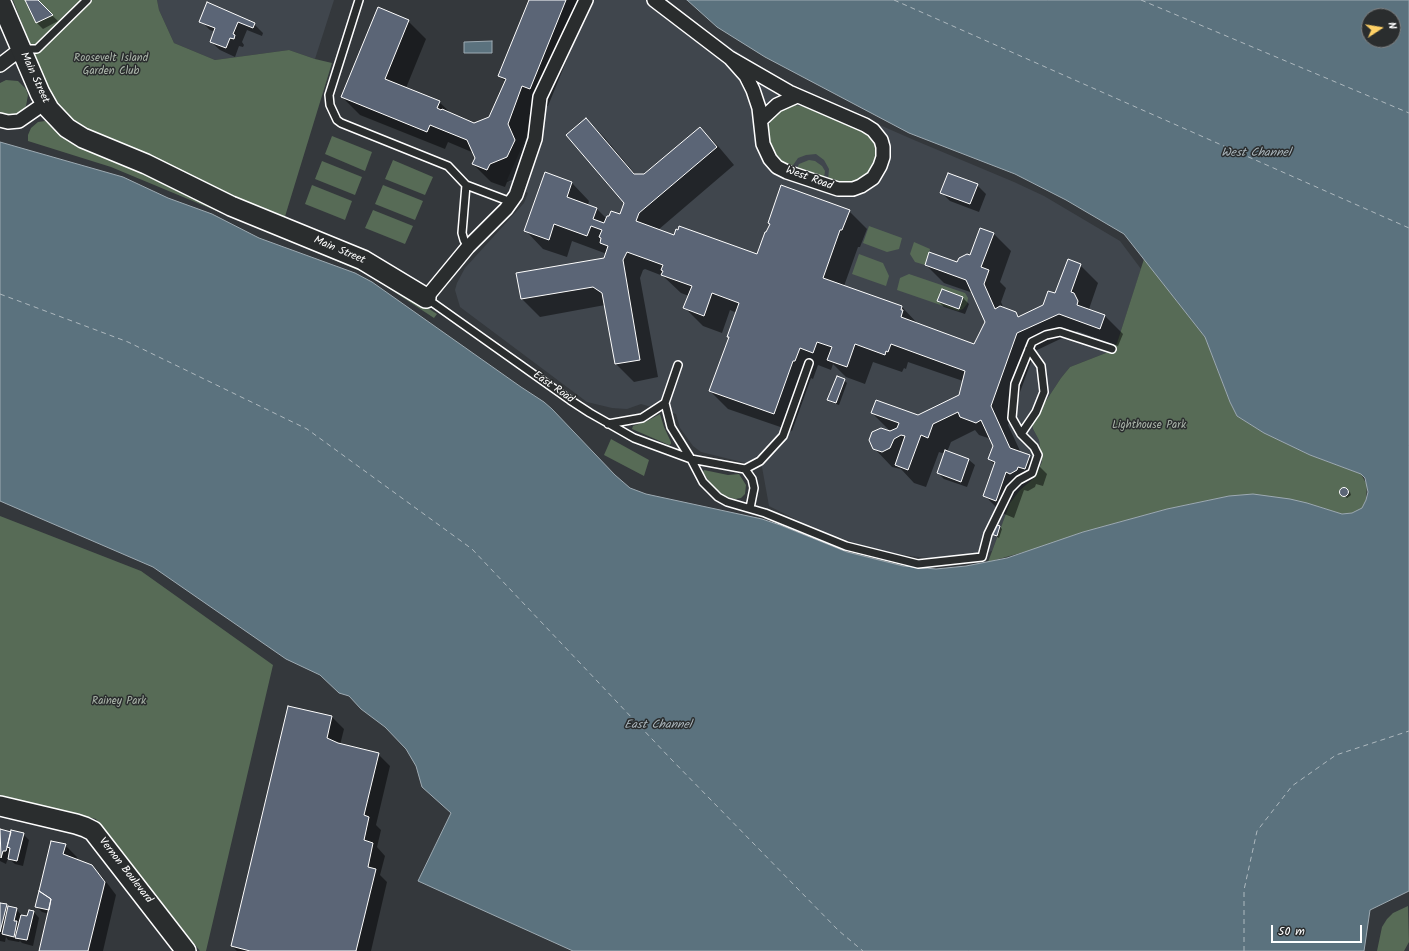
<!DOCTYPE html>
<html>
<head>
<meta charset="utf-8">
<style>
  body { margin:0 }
  #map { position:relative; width:1409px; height:951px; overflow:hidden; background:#34383c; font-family:Kalam,sans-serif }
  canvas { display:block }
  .north { position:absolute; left:1361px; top:8px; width:40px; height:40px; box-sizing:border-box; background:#2a2d2e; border:1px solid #7f8182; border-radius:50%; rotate:78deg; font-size:11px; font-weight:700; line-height:16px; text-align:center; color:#fff }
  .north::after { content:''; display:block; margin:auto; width:14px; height:18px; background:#ffd166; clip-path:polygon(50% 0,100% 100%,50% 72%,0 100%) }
  .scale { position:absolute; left:1271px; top:925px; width:91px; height:18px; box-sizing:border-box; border:2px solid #fff; border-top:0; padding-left:5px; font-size:12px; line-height:14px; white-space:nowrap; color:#fff; -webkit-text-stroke:3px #2a2d2e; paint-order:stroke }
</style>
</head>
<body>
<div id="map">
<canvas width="1409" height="951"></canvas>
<div class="north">N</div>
<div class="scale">50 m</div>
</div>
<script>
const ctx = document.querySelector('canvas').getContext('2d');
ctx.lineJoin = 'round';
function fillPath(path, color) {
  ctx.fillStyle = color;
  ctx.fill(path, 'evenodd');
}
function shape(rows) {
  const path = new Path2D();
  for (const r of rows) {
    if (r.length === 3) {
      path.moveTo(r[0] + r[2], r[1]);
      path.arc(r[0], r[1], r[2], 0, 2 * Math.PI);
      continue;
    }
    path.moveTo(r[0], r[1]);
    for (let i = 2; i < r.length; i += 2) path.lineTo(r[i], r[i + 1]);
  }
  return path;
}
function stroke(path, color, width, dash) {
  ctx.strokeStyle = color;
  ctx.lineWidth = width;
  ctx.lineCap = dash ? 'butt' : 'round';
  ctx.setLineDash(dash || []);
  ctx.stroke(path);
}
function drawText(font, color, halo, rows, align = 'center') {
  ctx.font = font + ' Kalam,sans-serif';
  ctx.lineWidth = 3;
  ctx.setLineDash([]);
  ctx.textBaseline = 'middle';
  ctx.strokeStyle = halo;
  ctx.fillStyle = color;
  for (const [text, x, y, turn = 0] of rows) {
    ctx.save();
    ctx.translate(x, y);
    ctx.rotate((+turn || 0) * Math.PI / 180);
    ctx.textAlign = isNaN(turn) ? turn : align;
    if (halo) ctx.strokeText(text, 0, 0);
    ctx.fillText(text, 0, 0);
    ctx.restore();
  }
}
fillPath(shape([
  [157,0,334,0,315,59,289,50,215,60,174,43,159,10],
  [580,0,663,0,703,29,786,84,914,140,1014,182,1044,196,1120,241,1141,269,1117,343,1111,351,1070,367,1061,378,1032,422,1033,429,1039,440,1042,462,1034,478,1020,490,1010,504,992,551,980,554,935,559,904,555,869,548,838,537,803,523,769,506,762,467,701,452,693,446,680,428,676,414,641,404,627,409,612,408,587,402,460,307,455,290,457,283,465,268,524,203,528,193,507,180,525,140,533,105]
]), '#40464d');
fillPath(shape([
  [13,0,157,0,159,10,174,43,215,60,289,50,315,59,332,63,283,223,86,133,59,108,40,70],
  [6,80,18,81,26,89,28,95,26,106,22,111,17,114,6,115,0,112,0,83],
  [795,105,806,107,861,131,871,138,876,148,876,159,872,170,865,177,858,182,846,185,828,181,829,169,824,160,816,154,806,155,798,158,791,168,779,161,769,146,767,135,770,122,776,113,785,107],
  [45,121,61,134,350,261,387,282,437,314,434,318,367,274,332,259,111,167,28,141,28,135,31,128,38,122],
  [332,136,372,152,365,171,325,154],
  [393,160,433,177,425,195,385,179],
  [809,160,815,161,822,166,825,171,824,178,797,168,799,164],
  [322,161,362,177,355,195,315,179],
  [312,185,352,201,345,220,305,204],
  [383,185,423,201,415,220,375,204],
  [373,210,413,226,405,244,365,228],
  [869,226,902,238,899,249,887,252,863,243],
  [914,242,930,249,925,265,915,262,910,254],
  [859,254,883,263,889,276,886,286,852,274],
  [1144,259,1205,337,1230,402,1237,416,1264,433,1310,455,1361,474,1367,485,1366,500,1362,508,1352,513,1342,514,1307,503,1229,496,1167,509,1083,532,1035,549,988,562,1010,503,1020,490,1034,478,1042,462,1039,440,1033,429,1032,422,1061,378,1070,367,1111,351,1117,343],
  [909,274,965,293,968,298,967,304,963,309,958,311,897,290,900,278],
  [660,414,664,427,671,442,671,444,669,445,632,429,633,426,647,421],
  [611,439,649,460,644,476,604,455],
  [704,470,728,475,739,474,746,485,745,494,741,498,735,499,725,496,712,486,703,472],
  [0,516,141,571,273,665,206,951,200,951,96,819,0,795],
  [1408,906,1409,942,1404,951,1377,951,1382,927,1387,919,1393,913]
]), '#576b56');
const water = shape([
  [687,0,1409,0,1409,891,1370,910,1364,951,573,951,418,881,451,813,422,787,416,766,406,749,385,727,361,709,349,696,339,693,320,675,286,659,153,567,0,501,0,142,123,177,168,198,212,214,259,238,355,273,372,282,521,387,544,402,552,409,615,475,630,488,646,494,762,519,780,525,847,552,903,566,936,569,966,566,1007,558,1083,532,1167,509,1229,496,1253,494,1290,499,1307,503,1342,514,1352,513,1362,508,1366,500,1368,492,1365,478,1361,474,1310,455,1264,433,1237,416,1230,402,1205,337,1124,234,1066,200,1015,174,909,133,765,57,717,27,687,0],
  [1369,16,1393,16,1393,40,1369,40,1369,16],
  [492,41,492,53,464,53,464,42,492,41]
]);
fillPath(water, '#5b727e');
stroke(water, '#9daab2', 1);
fillPath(shape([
  [26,0,36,0,58,21,43,29,37,23],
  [530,0,591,0,548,106,540,103,525,142,532,159,525,175,507,182,505,187,491,182,473,164,476,158,474,153,448,142,445,149,360,115,342,97,408,21,426,39,406,88,439,102,452,114,474,124,490,118,506,82,499,76],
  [208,4,254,24,263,33,262,36,247,30,242,42,244,45,243,47,239,46,235,57,220,50,211,42,215,32,210,30,201,21],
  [586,119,604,137,636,175,644,176,700,128,718,146,734,165,658,230,675,236,757,255,770,225,769,223,849,211,867,229,860,247,858,247,844,286,902,307,919,325,975,345,986,322,973,293,944,283,926,265,958,263,971,257,993,233,1011,251,1000,282,1006,288,1001,302,1004,309,1015,313,1020,317,1044,306,1056,295,1080,265,1098,283,1089,309,1105,316,1123,334,1118,346,1077,331,1035,351,1008,425,1021,453,1029,456,1047,474,1043,486,1036,484,1035,487,1028,491,1024,490,1014,518,1002,513,984,495,995,465,989,459,994,445,991,439,979,435,975,430,951,442,947,452,969,460,975,465,967,487,944,479,938,473,945,454,939,452,926,487,914,483,901,469,892,467,874,448,892,433,872,413,918,416,960,396,963,381,908,362,906,369,904,368,902,372,873,362,865,384,846,377,833,364,831,370,818,365,813,379,811,378,792,431,728,409,710,391,730,338,728,336,737,313,730,310,722,333,703,326,685,308,689,296,681,293,663,276,645,269,643,270,640,278,658,377,634,382,616,364,605,305,540,317,522,299,517,274,605,258,607,254,572,241,567,257,543,249,526,231,572,183,589,201,588,205,597,209,607,219,621,216,625,203],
  [977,185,986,194,979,212,950,201,941,192],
  [942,290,963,298,969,304,965,314,944,307,938,301],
  [844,380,847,383,839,405,831,402,828,400],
  [1345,488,1350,492,1351,495,1347,498,1342,494,1341,491],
  [1000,527,1002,529,999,538,992,534],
  [289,707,332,717,344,729,340,745,378,754,390,766,376,825,381,830,377,847,385,856,380,875,387,882,371,951,237,951,232,946],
  [0,830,23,834,29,840,23,866,15,864,8,858,6,864,0,861],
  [65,845,77,857,76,860,92,866,104,879,116,895,103,951,40,951,49,914,42,912,37,907],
  [0,904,16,909,22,916,28,917,34,912,39,918,33,946,22,943,20,941,19,942,8,940,6,937,5,942,0,941]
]), '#0007');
stroke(shape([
  [894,0,1409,228],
  [1141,0,1409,113],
  [0,294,128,342,307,429,472,549,670,758,839,931,863,951],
  [1244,951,1244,890,1257,831,1292,786,1336,755,1409,731]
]), '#adb8be', 1, [5, 4]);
const building = shape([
  [25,0,38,0,53,15,36,23,25,0],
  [529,0,566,0,530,89,522,86,508,124,515,140,507,157,490,164,487,170,472,164,475,158,467,140,430,125,427,132,341,97,378,7,409,20,385,79,440,101,437,108,441,110,442,109,474,123,489,117,506,79,498,76,529,0],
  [207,2,255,23,253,28,238,22,233,34,235,35,234,39,230,38,226,48,210,42,215,28,199,22,207,2],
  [586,118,634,174,644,174,700,127,717,147,639,213,636,221,674,235,676,229,678,230,679,226,757,254,765,232,766,232,770,224,768,223,781,185,850,210,842,230,840,230,823,278,902,306,901,310,903,310,901,317,974,344,985,322,966,280,925,265,929,252,957,262,959,258,967,254,970,255,980,228,994,233,981,267,989,270,984,284,995,309,1000,306,1016,312,1018,317,1043,305,1048,291,1055,293,1068,259,1081,264,1071,292,1074,293,1078,301,1077,305,1105,315,1100,329,1059,314,1017,333,991,406,1010,448,1030,455,1025,469,1018,467,1017,470,1010,474,1006,472,996,501,983,496,995,462,988,459,993,446,981,420,976,423,960,417,958,412,933,424,928,438,921,435,908,470,895,465,905,436,901,435,894,439,890,448,882,452,873,449,869,440,872,432,881,428,890,431,897,428,899,423,871,413,876,400,918,415,959,395,965,371,891,344,888,352,886,351,885,355,855,344,847,367,827,360,832,347,817,342,813,353,800,348,795,361,793,361,774,414,709,391,729,337,727,337,739,303,712,293,704,316,683,308,692,286,661,275,663,271,661,270,663,265,627,252,623,260,640,360,615,364,602,293,593,287,521,299,516,273,604,258,608,246,600,243,601,238,599,237,602,230,591,226,587,236,554,224,549,240,524,231,545,172,572,182,567,197,597,208,593,219,604,223,607,216,609,216,611,211,620,214,624,203,566,135,586,118],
  [948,173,978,184,970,204,940,193,948,173],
  [942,289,963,297,959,309,937,301,942,289],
  [837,376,845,379,836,403,827,400,837,376],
  [945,450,969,459,961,482,937,473,945,450],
  [1344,492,4.5],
  [995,524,1000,526,997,536,991,534,995,524],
  [288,706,332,716,327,738,338,743,379,753,364,815,369,817,364,840,373,843,368,867,376,869,356,951,250,951,231,946,288,706],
  [0,829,11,832,6,851,3,851,1,858,0,829],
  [11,830,24,833,17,861,8,859,10,848,7,847,11,830],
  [51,841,66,844,63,854,92,865,105,882,88,951,39,951,51,899,39,891,51,841],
  [39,891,51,899,49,910,35,907,39,891],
  [0,903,7,904,0,932,0,903],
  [8,906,17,908,14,921,17,921,14,937,2,934,8,906],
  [29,910,34,911,27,940,15,938,21,915,27,916,29,910]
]);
fillPath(building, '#5b6576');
stroke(building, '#fff', 1);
const lane = shape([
  [359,0,329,95,330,105,337,120,341,123,448,166,466,185,511,202],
  [23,49,37,49,87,0],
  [466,185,462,233,464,240,468,247],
  [426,298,570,400,590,413,634,438,691,459,745,469],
  [678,365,665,403,671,427,691,459,703,482,718,497,727,502,765,513,846,546,918,564,982,557,988,534,1010,489,1019,480,1032,473,1038,455,1034,447,1021,434,1012,418,1015,384,1032,342,1046,335,1060,332,1112,349],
  [608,424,642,418,665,403],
  [1021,434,1036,412,1044,392,1041,366,1029,349],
  [745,469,760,461,783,436,809,363],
  [745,469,752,479,754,488,750,508]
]);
const street = shape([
  [654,0,730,58,789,92,865,125,873,130,881,140,883,147,883,157,880,166,873,178,861,186,853,189,838,189,787,172,777,167,770,159,763,144,759,108,753,90,746,76,730,58],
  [0,65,21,49],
  [762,119,777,105,797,96],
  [0,120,8,122,19,121,45,103],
  [426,298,468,247,506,209,516,195,535,139,540,97,586,0]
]);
const secondary = shape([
  [0,0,40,93,49,109,67,128,83,138,146,164,231,206,363,260,426,298],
  [0,806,76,824,85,827,93,831,186,951]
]);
stroke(lane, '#fff', 10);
stroke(street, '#fff', 16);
stroke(secondary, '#fff', 22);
stroke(lane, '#2a2d2e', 7);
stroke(street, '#2a2d2e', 13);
stroke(secondary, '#2a2d2e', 19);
drawText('11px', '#abb5aa', '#2a2d2e', [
  ["Roosevelt Island",111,59],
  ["Garden Club",111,72],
  ["Lighthouse Park",1149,426],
  ["Rainey Park",119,702]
]);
drawText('11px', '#fff', '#2a2d2e', [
  ["Main Street",34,78,65],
  ["West Road",809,179,20],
  ["Main Street",339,251,23],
  ["East Road",553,388,35],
  ["Vernon Boulevard",125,871,52]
]);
drawText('italic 12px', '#adb8be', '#2a2d2e', [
  ["West Channel",1256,154],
  ["East Channel",658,726]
]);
</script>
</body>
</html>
